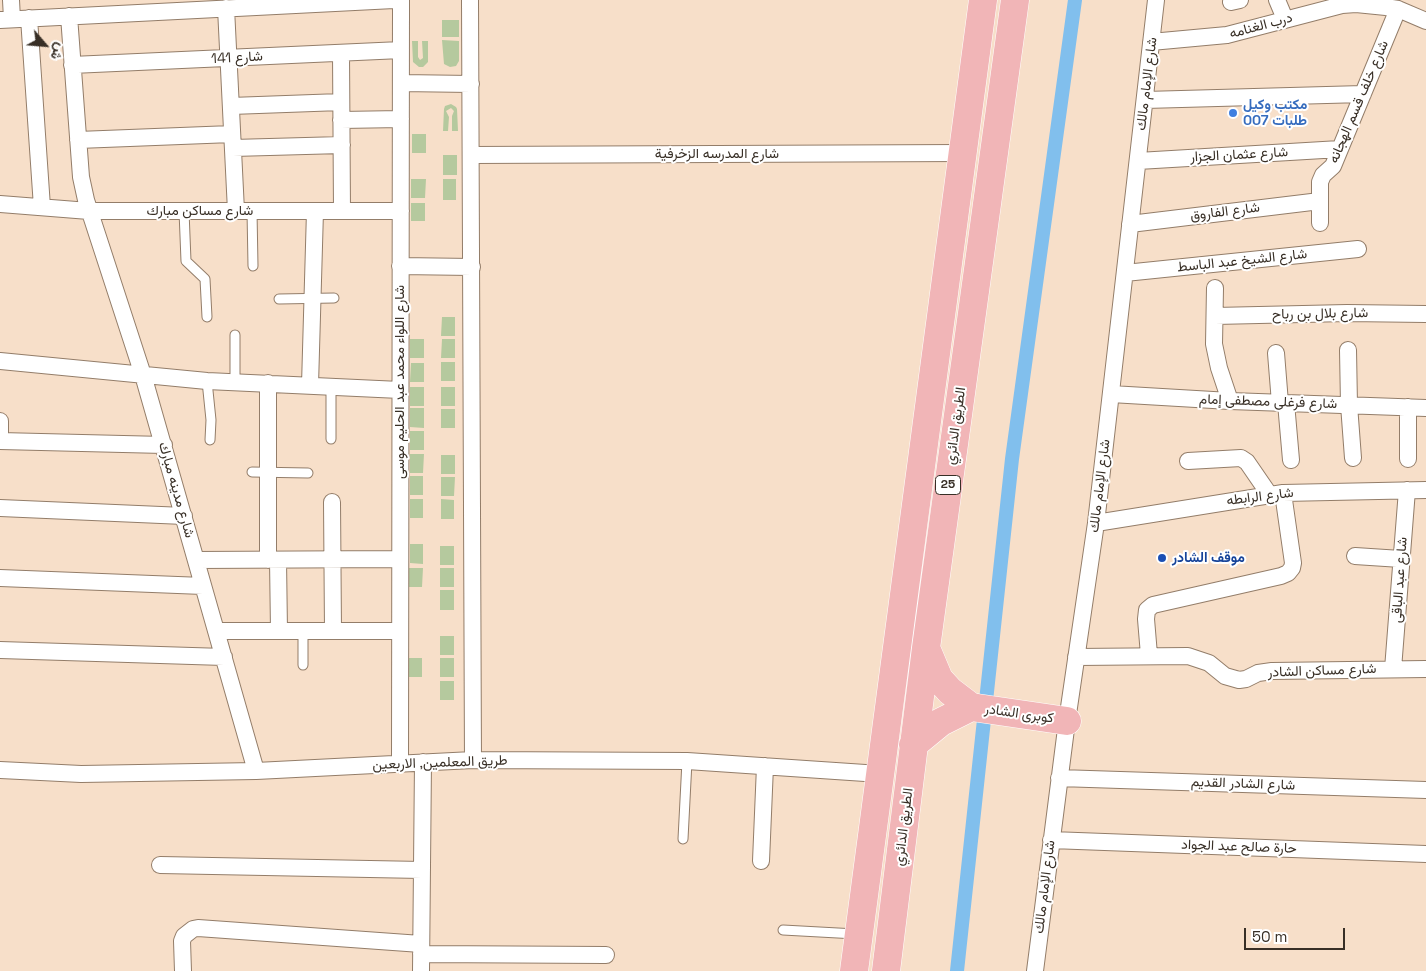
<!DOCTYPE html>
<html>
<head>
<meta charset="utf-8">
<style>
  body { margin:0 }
  #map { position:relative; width:1426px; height:971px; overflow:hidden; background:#f7dfc9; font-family:"Space Grotesk",Vazirmatn,sans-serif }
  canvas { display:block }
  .north { position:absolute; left:20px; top:20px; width:50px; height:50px; -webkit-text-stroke:4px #fff; paint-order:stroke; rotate:117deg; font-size:14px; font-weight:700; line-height:20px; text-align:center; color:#382f26 }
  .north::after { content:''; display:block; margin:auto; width:18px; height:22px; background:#382f26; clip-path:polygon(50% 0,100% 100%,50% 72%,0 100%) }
  .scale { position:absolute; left:1244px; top:928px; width:101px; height:22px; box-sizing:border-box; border:2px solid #382f26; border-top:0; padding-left:6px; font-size:15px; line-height:18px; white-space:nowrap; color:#382f26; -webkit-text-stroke:4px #fff; paint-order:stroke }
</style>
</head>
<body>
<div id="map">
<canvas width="1426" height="971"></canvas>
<div class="north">ش</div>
<div class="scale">50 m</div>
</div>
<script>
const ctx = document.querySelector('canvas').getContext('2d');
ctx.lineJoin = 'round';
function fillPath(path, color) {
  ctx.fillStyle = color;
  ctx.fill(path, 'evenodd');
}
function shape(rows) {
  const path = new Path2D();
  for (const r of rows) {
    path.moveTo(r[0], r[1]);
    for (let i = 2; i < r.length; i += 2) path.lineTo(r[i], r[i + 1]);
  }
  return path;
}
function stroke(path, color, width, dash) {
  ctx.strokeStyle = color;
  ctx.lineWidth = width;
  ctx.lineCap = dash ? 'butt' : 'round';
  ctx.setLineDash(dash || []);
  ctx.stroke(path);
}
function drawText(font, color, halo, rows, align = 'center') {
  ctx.font = font + ' "Space Grotesk",Vazirmatn,sans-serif';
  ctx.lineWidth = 4;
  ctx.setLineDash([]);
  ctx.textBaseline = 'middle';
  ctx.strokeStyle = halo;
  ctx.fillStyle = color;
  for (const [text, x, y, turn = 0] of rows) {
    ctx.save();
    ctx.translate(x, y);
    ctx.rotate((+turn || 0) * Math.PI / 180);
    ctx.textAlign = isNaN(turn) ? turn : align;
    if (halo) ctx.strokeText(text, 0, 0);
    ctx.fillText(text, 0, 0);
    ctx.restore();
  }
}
fillPath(shape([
  [442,20,459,20,459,37,442,37],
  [442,40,459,41,459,61,456,66,450,67,444,64],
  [412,41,418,41,418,57,420,60,423,58,422,41,428,41,428,62,423,67,419,67,413,62],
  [451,104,456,107,457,109,458,131,452,131,452,116,454,111,451,108,446,111,449,117,448,131,443,131,444,109,445,106],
  [412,134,426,134,426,153,412,153],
  [443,155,457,155,457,175,443,175],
  [411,179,426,179,425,198,411,198],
  [443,179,456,179,456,200,443,200],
  [411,203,425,203,425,221,411,221],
  [442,317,455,317,455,336,441,336],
  [410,339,424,339,424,358,410,358],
  [442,339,455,339,455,358,441,358],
  [441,362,455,362,455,381,441,381],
  [411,363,424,363,424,382,410,382],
  [410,387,424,387,424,406,410,406],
  [441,387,455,387,455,406,441,406],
  [410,408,424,408,424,428,410,427],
  [441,409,455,409,455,428,441,428],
  [410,431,424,431,424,450,410,450],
  [410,454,424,454,423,473,410,473],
  [441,455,455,455,455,474,441,474],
  [410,476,423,476,423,495,410,495],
  [441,477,455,477,454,496,441,496],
  [410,499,423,499,423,518,410,518],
  [441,499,454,500,454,519,441,519],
  [410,544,423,544,423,564,410,563],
  [440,546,454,546,454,565,440,565],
  [409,568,423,568,422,587,409,587],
  [440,568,454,568,454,587,440,587],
  [440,590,454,590,454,610,440,610],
  [440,636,454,636,454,655,440,655],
  [409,658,422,658,422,677,409,677],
  [440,658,454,658,454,677,440,677],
  [440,681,454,681,454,700,440,700]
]), '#b5c99e');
stroke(shape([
  [957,971,1012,459,1075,0]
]), '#81bfed', 14);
const lane = shape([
  [184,211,186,261,205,279,207,317],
  [252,211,253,266],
  [279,299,334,298],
  [235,335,235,382],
  [207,381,211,420,210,440],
  [331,439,331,386],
  [252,472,308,473],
  [303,631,303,665],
  [683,839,687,761],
  [783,930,856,934]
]);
const street = shape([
  [11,0,12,19],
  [470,0,473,760],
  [1277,0,1285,19],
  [1231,2,1240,0],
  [226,8,236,211],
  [69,16,81,177,86,200,143,375,256,771],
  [29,18,42,207],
  [0,20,394,0],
  [1151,42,1227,35,1342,5,1356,4,1386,7,1398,9,1426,21],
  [341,53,342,211],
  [72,65,401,50],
  [401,83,471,84],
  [1145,100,1363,94],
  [231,106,341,102],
  [341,120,401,119],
  [78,140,232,134],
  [233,148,342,145],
  [471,155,963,153],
  [1138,161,1340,149],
  [0,204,89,211,401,211],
  [1320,223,1320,182,1323,175,1333,166,1398,9],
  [1130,224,1320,201],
  [400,266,472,267],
  [1125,273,1358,249],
  [1215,288,1214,344,1219,368,1230,401],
  [1215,316,1347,313,1426,314],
  [1348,350,1349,405,1353,458],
  [1276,353,1280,403],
  [0,361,207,381,400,390],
  [310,385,315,211],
  [1111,394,1230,401,1426,408],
  [1286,403,1291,460],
  [1408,407,1408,459],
  [0,421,0,441],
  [0,441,164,445],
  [1188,461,1241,458,1247,462,1269,494],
  [332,502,333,631],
  [0,508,184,516],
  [1096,523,1283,493,1426,490],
  [1355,556,1401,559],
  [196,560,400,559],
  [268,560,268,383],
  [278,560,279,631],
  [0,578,203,586],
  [216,631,400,631],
  [0,650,224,657],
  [1149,655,1146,619,1147,610,1153,605,1281,576,1288,573,1292,568,1293,563,1283,493],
  [1076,657,1188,656,1209,663,1225,676,1239,680,1246,679,1258,673,1272,671,1426,669],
  [1393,669,1407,490],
  [400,763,401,0],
  [0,770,81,774,256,771,473,760,687,761,880,774],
  [1059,778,1426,790],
  [1051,840,1426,854],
  [761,861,765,766],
  [160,865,422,870],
  [421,954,606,955],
  [183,971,182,941,184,936,193,929,198,928,421,944],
  [421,971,423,762],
  [1035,971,1067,721,1096,523,1156,0]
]);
const highway = shape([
  [926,648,939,679,950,691,971,707,1067,721],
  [913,745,941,722,971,707],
  [854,971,983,0],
  [886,971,926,648,1015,0]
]);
stroke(lane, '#937d69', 11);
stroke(street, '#937d69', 18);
stroke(highway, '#fff', 29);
stroke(lane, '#fff', 9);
stroke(street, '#fff', 16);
stroke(highway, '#f1b5b7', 28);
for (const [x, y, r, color] of [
  [1233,113,5,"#3f7fe0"],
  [1162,558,5,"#1a4fb4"]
]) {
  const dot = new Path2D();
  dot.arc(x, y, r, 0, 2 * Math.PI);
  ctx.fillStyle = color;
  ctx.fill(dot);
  stroke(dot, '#fff', 2);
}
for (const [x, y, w] of [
  [948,485,25]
]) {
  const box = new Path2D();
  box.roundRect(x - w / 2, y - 9.5, w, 19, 4);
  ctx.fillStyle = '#fff';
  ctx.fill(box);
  stroke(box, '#382f26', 1);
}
drawText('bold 12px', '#382f26', null, [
  ["25",948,485]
]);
drawText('14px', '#382f26', '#fff', [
  ["درب الغنامه",1261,26,-15],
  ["شارع 141",237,58,-3],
  ["شارع الإمام مالك",1147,84,-83],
  ["شارع خلف قسم الهجانه",1359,102,-67],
  ["شارع المدرسه الزخرفية",717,154],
  ["شارع عثمان الجزار",1239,155,-3],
  ["شارع مساكن مبارك",200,211],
  ["شارع الفاروق",1225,212,-7],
  ["شارع الشيخ عبد الباسط",1242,261,-6],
  ["شارع بلال بن رباح",1320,314,-1],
  ["شارع اللواء محمد عبد الحليم موسى",400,382,-90],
  ["شارع فرغلى مصطفى إمام",1268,402,2],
  ["الطريق الدائري",956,426,-82],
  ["شارع الإمام مالك",1100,486,-83],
  ["شارع مدينه مبارك",176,490,74],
  ["شارع الرابطه",1260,497,-7],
  ["شارع عبد الباقى",1400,580,-86],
  ["شارع مساكن الشادر",1322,671,-2],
  ["كوبرى الشادر",1019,714,8],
  ["طريق المعلمين, الاربعين",440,763,-2],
  ["شارع الشادر القديم",1243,784,2],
  ["الطريق الدائري",904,827,-83],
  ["حارة صالح عبد الجواد",1239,847,2],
  ["شارع الإمام مالك",1045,887,-83]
]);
drawText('bold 14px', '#366cbe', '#fff', [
  ["مكتب وكيل",1243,105],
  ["طلبات 007",1243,121]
], 'left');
drawText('bold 14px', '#164399', '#fff', [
  ["موقف الشادر",1172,558]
], 'left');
</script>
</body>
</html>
